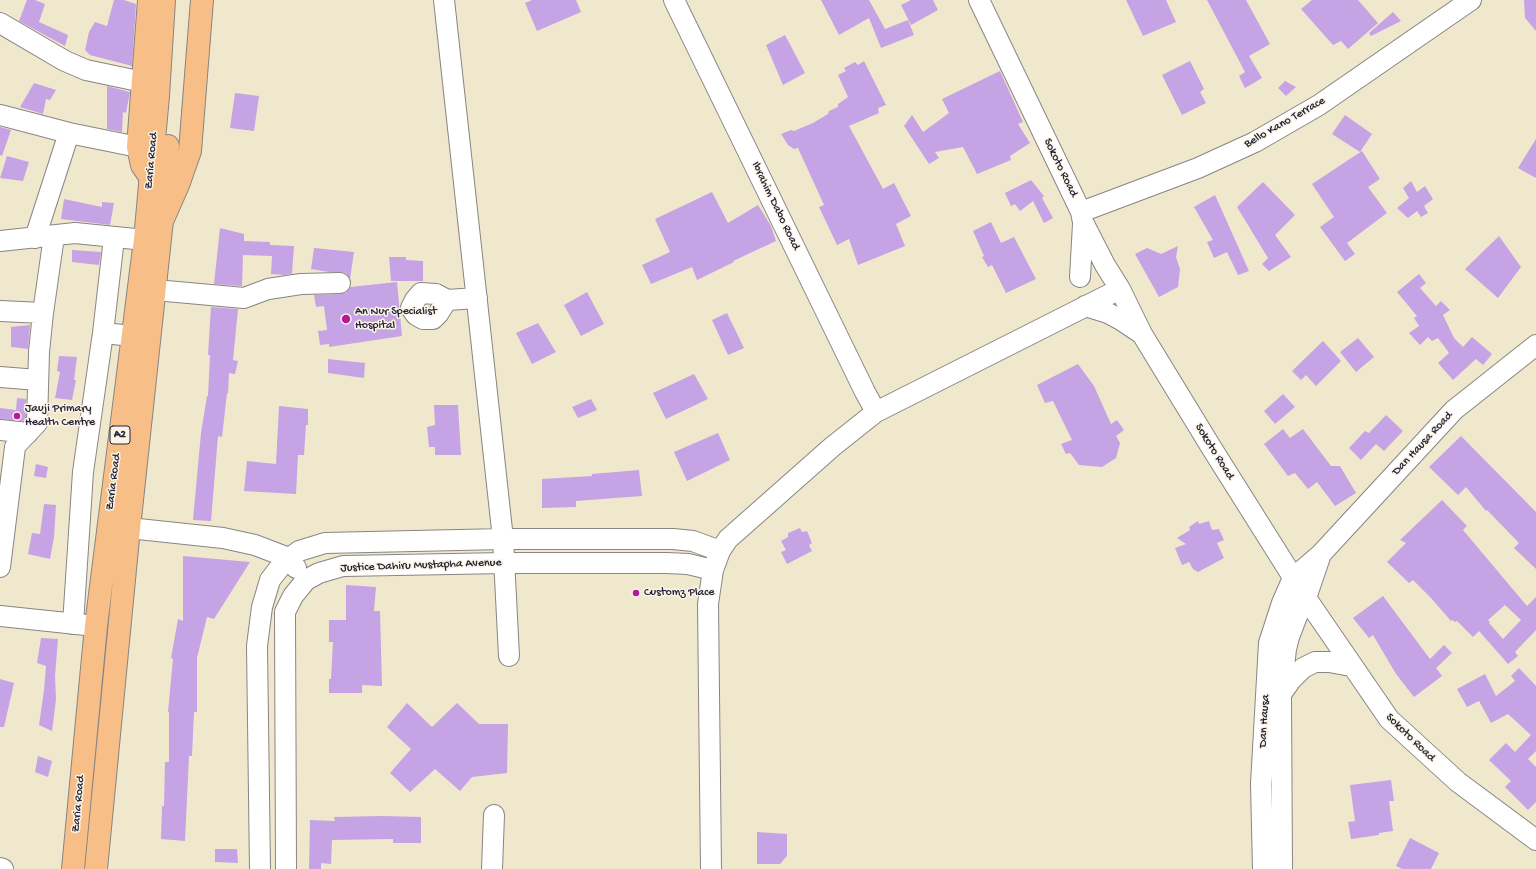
<!DOCTYPE html>
<html>
<head>
<meta charset="utf-8">
<style>
  body { margin:0 }
  canvas { display:block; background:#efe8cc }
</style>
</head>
<body>
<canvas width="1536" height="869"></canvas>
<script>
const ctx = document.querySelector('canvas').getContext('2d');
ctx.lineJoin = 'round';
function fillPath(path, color) {
  ctx.fillStyle = color;
  ctx.fill(path, 'evenodd');
}
function shape(rows) {
  const path = new Path2D();
  for (const r of rows) {
    path.moveTo(r[0], r[1]);
    for (let i = 2; i < r.length; i += 2) path.lineTo(r[i], r[i + 1]);
  }
  return path;
}
function stroke(path, color, width, dash) {
  ctx.strokeStyle = color;
  ctx.lineWidth = width;
  ctx.lineCap = dash ? 'butt' : 'round';
  ctx.setLineDash(dash || []);
  ctx.stroke(path);
}
function drawText(font, color, halo, rows, align = 'center') {
  ctx.font = font + ' "Gochi Hand",sans-serif';
  ctx.lineWidth = 3;
  ctx.setLineDash([]);
  ctx.textBaseline = 'middle';
  ctx.strokeStyle = halo;
  ctx.fillStyle = color;
  for (const [text, x, y, turn = 0] of rows) {
    ctx.save();
    ctx.translate(x, y);
    ctx.rotate((+turn || 0) * Math.PI / 180);
    ctx.textAlign = isNaN(turn) ? turn : align;
    if (halo) ctx.strokeText(text, 0, 0);
    ctx.fillText(text, 0, 0);
    ctx.restore();
  }
}
fillPath(shape([
  [27,0,35,0,45,4,39,22,68,35,65,46,19,21],
  [114,0,124,0,136,4,132,66,90,55,85,50,89,32,95,22,107,26],
  [532,0,576,0,581,12,537,31,525,3],
  [821,0,869,0,885,29,908,20,914,35,881,48,869,18,839,35],
  [911,0,933,0,938,10,911,25,901,5],
  [1126,0,1166,0,1176,22,1143,36],
  [1207,0,1246,0,1270,44,1249,56,1262,78,1245,88,1239,76,1245,72],
  [1312,0,1358,0,1378,23,1348,49,1341,41,1333,45,1301,9],
  [1524,0,1536,0,1536,31,1525,18],
  [1393,12,1401,21,1371,36,1369,33],
  [785,35,805,73,783,85,766,45],
  [864,61,886,105,878,108,879,113,849,126,883,189,894,183,911,216,896,224,905,246,858,265,849,239,837,245,819,207,824,205,798,148,794,149,788,145,781,134,791,130,794,131,813,123,828,114,829,111,838,107,838,104,848,97,838,75,846,71,844,68,855,62,858,65],
  [1190,61,1204,89,1200,92,1206,103,1182,115,1162,75],
  [1000,71,1023,122,1018,124,1030,143,1010,156,1011,160,977,174,963,147,935,152,939,158,929,164,904,126,912,115,923,132,949,113,942,99],
  [1285,81,1296,87,1286,96,1278,88],
  [34,83,56,90,50,100,46,99,43,114,20,107],
  [107,86,130,92,126,113,123,112,122,132,107,129],
  [235,93,259,96,254,131,230,128],
  [1345,115,1372,134,1360,152,1332,134],
  [0,127,11,130,2,156,0,155],
  [1536,139,1536,178,1518,168],
  [1362,151,1380,179,1368,187,1387,213,1347,243,1355,254,1345,261,1320,227,1334,217,1312,184],
  [7,156,29,162,23,181,0,178],
  [1031,180,1044,196,1042,198,1053,218,1044,223,1033,201,1020,211,1015,204,1011,206,1005,193],
  [1411,181,1417,192,1425,186,1433,199,1424,206,1428,213,1421,217,1417,211,1408,218,1397,208,1409,198,1403,188],
  [1263,182,1295,215,1275,235,1291,257,1269,271,1262,264,1268,258,1237,207],
  [712,192,728,223,758,205,771,226,776,241,733,261,734,262,697,280,692,267,651,284,642,265,670,252,655,219],
  [1215,195,1249,271,1238,275,1227,252,1214,258,1207,242,1213,240,1194,207],
  [64,199,102,207,102,202,114,203,110,225,61,219],
  [991,222,1001,243,1014,237,1036,279,1006,293,992,265,988,267,982,257,984,256,973,231],
  [220,228,244,234,244,241,270,242,270,245,294,246,292,274,284,275,271,274,272,256,243,255,242,286,214,284],
  [1499,236,1521,267,1498,298,1465,269],
  [1178,246,1176,257,1180,269,1178,287,1159,297,1135,254,1147,248,1161,254],
  [314,248,354,252,350,279,346,273,340,272,329,272,311,269],
  [72,250,101,252,99,265,72,262],
  [389,257,406,257,406,260,423,261,423,281,391,281],
  [1419,274,1426,283,1420,288,1436,306,1441,301,1450,310,1443,315,1454,338,1463,347,1472,337,1492,354,1483,365,1476,359,1453,380,1438,363,1449,353,1438,338,1432,341,1428,337,1420,345,1409,333,1419,326,1414,318,1417,316,1397,292],
  [397,282,402,336,329,347,329,344,320,345,318,331,327,330,324,306,316,307,314,295,341,294,346,293,350,287],
  [587,292,604,324,581,336,564,305],
  [211,307,238,309,233,360,238,361,235,374,229,373,228,394,227,393,222,437,218,436,211,521,193,520,201,433,207,396,208,396,210,355,208,355],
  [727,313,744,348,728,355,712,320],
  [538,323,556,352,532,364,516,333],
  [30,325,28,349,11,347,11,327],
  [1358,338,1374,357,1356,372,1340,352],
  [1323,341,1341,361,1316,386,1306,375,1301,380,1292,371],
  [59,356,77,357,74,380,76,380,72,400,55,398,60,372,57,371],
  [328,359,365,363,364,378,328,373],
  [1078,364,1094,386,1111,424,1117,420,1124,430,1116,436,1120,443,1116,458,1102,467,1079,465,1070,453,1066,454,1061,444,1072,440,1053,401,1045,403,1037,385],
  [694,374,708,399,666,419,653,393],
  [1283,394,1295,407,1275,424,1264,411],
  [17,398,26,399,26,418,23,421,0,419,0,408,16,410],
  [591,399,597,410,578,418,572,407],
  [434,405,458,405,461,455,435,455,435,447,429,447,427,427,435,425],
  [279,406,308,409,308,425,306,425,304,455,298,455,296,494,244,491,247,461,276,464],
  [1386,415,1403,431,1384,451,1376,444,1361,460,1349,448,1365,431,1369,433],
  [1283,429,1290,438,1303,429,1331,466,1340,466,1356,493,1335,506,1317,482,1308,489,1295,473,1288,476,1264,444],
  [718,433,730,460,687,481,674,452],
  [1461,436,1536,512,1536,569,1514,548,1519,543,1487,510,1486,511,1466,487,1458,495,1429,467],
  [36,464,48,467,46,478,34,476],
  [639,470,642,496,576,501,576,507,542,508,542,479,592,476,592,474],
  [1442,500,1467,526,1463,530,1527,606,1536,597,1536,630,1515,652,1518,656,1508,664,1479,631,1473,637,1457,621,1455,622,1452,620,1451,621,1431,598,1413,580,1409,583,1387,562,1406,543,1400,540],
  [1505,605,1521,620,1503,639,1489,623,1490,622,1488,620],
  [44,504,56,505,54,537,50,559,28,554,32,533,40,534],
  [1198,521,1199,524,1209,521,1212,530,1219,529,1224,540,1217,543,1224,558,1198,572,1193,569,1189,562,1182,565,1175,548,1186,544,1177,538,1190,530,1189,527],
  [800,528,802,532,807,531,812,543,809,545,812,551,787,564,781,552,786,550,781,541,788,537,788,533],
  [183,556,250,562,214,619,207,617,197,658,197,712,194,712,192,756,189,756,185,841,161,839,162,806,164,806,165,762,169,762,169,712,168,712,173,659,171,658,178,619,183,621],
  [346,585,376,587,374,611,380,611,382,686,362,685,362,693,329,693,329,679,331,679,333,642,329,642,329,620,346,620],
  [1383,596,1430,659,1444,645,1452,653,1436,668,1442,676,1414,697,1396,674,1373,635,1369,638,1353,618],
  [41,638,58,639,55,676,56,699,52,731,39,725,44,690,46,666,37,663],
  [1519,668,1536,686,1536,751,1528,759,1536,767,1536,802,1528,810,1505,787,1511,781,1489,760,1506,743,1515,752,1531,735,1508,714,1491,723,1479,701,1467,707,1457,689,1485,674,1496,696,1515,681,1511,676],
  [0,679,14,683,4,727,0,727],
  [407,703,432,727,457,703,479,724,508,724,507,773,472,777,460,791,435,769,410,792,390,773,411,749,387,727],
  [38,756,52,761,48,777,35,772],
  [1391,780,1394,801,1389,801,1393,831,1379,833,1379,835,1351,839,1348,822,1355,821,1350,785],
  [383,816,421,817,421,843,393,843,393,839,332,840,331,864,321,863,321,869,309,869,310,820,335,821,334,817],
  [757,832,787,834,787,856,780,864,757,864],
  [1410,838,1439,853,1431,869,1402,869,1396,866],
  [215,849,237,849,238,863,215,862]
]), '#c6a3e4');
const minor = shape([
  [444,0,503,539,509,656],
  [674,0,865,392,876,412],
  [979,0,1081,212,1083,222,1105,265,1120,289,1142,334,1211,447,1306,598,1389,719,1458,782,1536,840],
  [0,23,65,61,86,70,143,82],
  [0,115,69,133,138,147],
  [1081,212,1198,168,1255,142,1319,105,1471,0],
  [35,238,69,133],
  [0,241,75,233,145,240],
  [1080,277,1083,224],
  [155,290,244,298,268,289,301,284,340,283],
  [447,300,438,314,433,319,423,319,416,315,411,308,415,300,421,293,436,294,447,300,477,298],
  [1085,306,1108,313,1121,320,1142,334],
  [0,311,43,313],
  [103,333,133,336],
  [0,377,38,380],
  [0,430,28,433],
  [129,528,223,538,255,545,289,558,296,568],
  [0,567,15,447,17,444,37,423,39,352,43,313,54,236],
  [0,616,86,625],
  [73,624,83,472,103,333,114,238],
  [1281,694,1291,680,1303,668,1315,662,1329,662,1351,666],
  [0,868,3,869],
  [260,869,257,646,262,607,270,580,284,562,299,551,325,543,503,539,673,539,693,541,720,551],
  [286,869,285,612,293,596,306,580,319,573,343,566,505,563,667,563,688,564,713,570],
  [492,869,494,815],
  [711,869,708,604,713,570,720,551,728,539,832,447,876,412,1120,289],
  [1263,869,1261,784,1269,643,1282,603,1293,578,1321,554,1454,410,1536,345],
  [1282,869,1281,694,1286,649,1289,637,1297,616,1306,598,1321,554]
]);
const major = shape([
  [149,0,138,147,142,165,150,177],
  [163,219,178,185,190,151,202,0]
]);
const highway = shape([
  [73,869,96,626,145,240,158,96,164,0],
  [96,869,129,528,162,220,168,146]
]);
stroke(minor, '#888584', 22);
stroke(major, '#888584', 24);
stroke(highway, '#888584', 24);
stroke(minor, '#fff', 20);
stroke(major, '#f7be87', 22);
stroke(highway, '#f7be87', 22);
for (const [x, y, r, color] of [
  [346,319,5,"#b5179e"],
  [17,416,4,"#b5179e"],
  [636,593,4,"#b5179e"]
]) {
  const dot = new Path2D();
  dot.arc(x, y, r, 0, 2 * Math.PI);
  ctx.fillStyle = color;
  ctx.fill(dot);
  stroke(dot, '#fcf5e5', 1.5);
}
for (const [x, y, w] of [
  [120,435,20]
]) {
  const box = new Path2D();
  box.roundRect(x - w / 2, y - 9, w, 18, 3);
  ctx.fillStyle = '#fcf5e5';
  ctx.fill(box);
  stroke(box, '#22223b', 1);
}
drawText('bold 11px', '#22223b', null, [
  ["A2",120,435]
]);
drawText('12px', '#22223b', '#fcf5e5', [
  ["Bello Kano Terrace",1285,123,-30],
  ["Zaria Road",152,161,-85],
  ["Sokoto Road",1060,168,64],
  ["Ibrahim Dabo Road",775,206,64],
  ["Dan Hausa Road",1423,444,-47],
  ["Sokoto Road",1214,452,58],
  ["Zaria Road",114,482,-83],
  ["Justice Dahiru Mustapha Avenue",421,566,-2],
  ["Dan Hausa",1265,721,-87],
  ["Sokoto Road",1410,738,44],
  ["Zaria Road",79,804,-85]
]);
drawText('12px', '#22223b', '#fcf5e5', [
  ["An Nur Specialist",355,312],
  ["Hospital",355,326],
  ["Jauji Primary",25,409],
  ["Health Centre",25,423],
  ["Customz Place",644,593]
], 'left');
</script>
</body>
</html>
